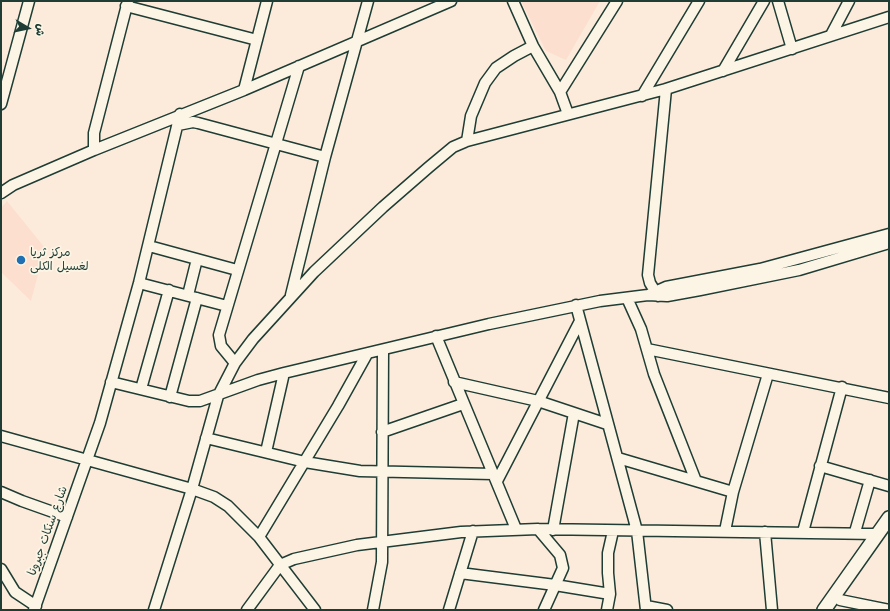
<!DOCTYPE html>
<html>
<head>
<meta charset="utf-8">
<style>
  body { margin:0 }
  #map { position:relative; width:890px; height:611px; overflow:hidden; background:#fcebdb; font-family:"Shantell Sans","Playpen Sans Arabic",sans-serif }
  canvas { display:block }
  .frame { position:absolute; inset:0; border:2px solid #1f3d34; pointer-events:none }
  .north { position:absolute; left:8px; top:8px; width:40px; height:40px; -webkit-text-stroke:3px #fcf5e5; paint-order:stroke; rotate:99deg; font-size:11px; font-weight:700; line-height:16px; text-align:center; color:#1f3d34 }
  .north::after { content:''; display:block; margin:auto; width:14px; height:18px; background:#1f3d34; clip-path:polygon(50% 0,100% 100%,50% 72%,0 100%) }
</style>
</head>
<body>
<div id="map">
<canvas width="890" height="611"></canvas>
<div class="frame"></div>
<div class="north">ش</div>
</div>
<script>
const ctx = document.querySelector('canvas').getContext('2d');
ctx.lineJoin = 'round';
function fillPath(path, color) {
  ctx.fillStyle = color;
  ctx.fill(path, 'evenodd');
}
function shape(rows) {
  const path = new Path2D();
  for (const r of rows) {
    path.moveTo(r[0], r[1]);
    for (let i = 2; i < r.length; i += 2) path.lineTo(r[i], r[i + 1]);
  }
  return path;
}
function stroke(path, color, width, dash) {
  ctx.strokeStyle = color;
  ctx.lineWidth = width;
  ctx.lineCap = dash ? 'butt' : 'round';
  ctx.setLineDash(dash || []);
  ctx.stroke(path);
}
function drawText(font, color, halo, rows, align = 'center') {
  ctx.font = font + ' "Shantell Sans","Playpen Sans Arabic",sans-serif';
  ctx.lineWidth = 3.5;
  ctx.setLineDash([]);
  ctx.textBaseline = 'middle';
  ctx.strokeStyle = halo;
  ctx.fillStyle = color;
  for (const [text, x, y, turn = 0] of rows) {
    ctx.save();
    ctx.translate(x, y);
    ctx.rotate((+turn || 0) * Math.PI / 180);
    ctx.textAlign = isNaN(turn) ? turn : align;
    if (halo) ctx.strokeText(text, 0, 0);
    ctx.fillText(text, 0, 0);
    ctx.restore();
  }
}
fillPath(shape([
  [521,1,600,1,566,60,546,51],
  [7,201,45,248,31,301,1,272,1,208]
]), '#fcdfcf');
const minor = shape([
  [513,1,533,46,560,92,568,114],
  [778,1,792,49],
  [126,6,257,40],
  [831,35,849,1],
  [723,71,764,1],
  [244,90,267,1],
  [560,92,617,1],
  [642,96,699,1],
  [1,104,29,1],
  [178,125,193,122,198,123,325,157],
  [467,141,471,116,485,83,496,68,514,56,533,46],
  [94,150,94,133,128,1],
  [1,193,13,185,94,150,244,90,451,1],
  [149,246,237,270],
  [139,283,227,306],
  [188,295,197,259],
  [291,295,325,157,368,1],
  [648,295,666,287,760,269,889,234],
  [658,296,650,283,648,275,666,89],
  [627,298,641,329,654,374,696,481],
  [576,305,637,531,646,610],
  [436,336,516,529],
  [647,349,889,398],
  [235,363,221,346,219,335,299,66],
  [111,382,189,401,200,401,258,380,284,373,489,324,600,301,648,295,667,296,700,290,799,270,889,243],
  [454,382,538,401,607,424],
  [141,389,169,290],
  [170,397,197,298],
  [382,432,463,404],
  [1,436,192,489,214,497,228,506,259,537,315,610],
  [206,438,305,462,360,471,493,474],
  [266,452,284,373],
  [618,458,733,492],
  [820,466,889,486],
  [497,481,580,321],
  [1,492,22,501,67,517],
  [538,529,560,555,563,568,544,610],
  [553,530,574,413],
  [725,531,733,492,768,374],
  [765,532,772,610],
  [803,532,842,387],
  [855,532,870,480],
  [259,537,338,406,367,354],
  [1,569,15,592,36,606],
  [460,573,555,585,610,594],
  [840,600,889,610],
  [646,606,667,610],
  [34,610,100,423,139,283,180,114],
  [154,610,192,489,218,396,235,363,253,339,314,272,383,207,429,167,453,147,467,141,666,89,889,17],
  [247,610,280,565,294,559,357,545,461,532,538,529,878,534],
  [373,610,382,562,383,350],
  [449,610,473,531],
  [607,610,610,594,608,573,608,553,613,531]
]);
const major = shape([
  [824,610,889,518]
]);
stroke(minor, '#1f3d34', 13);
stroke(major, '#1f3d34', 16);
stroke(minor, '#fcf5e5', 10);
stroke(major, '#fcf5e5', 13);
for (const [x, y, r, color] of [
  [21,260,5,"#1f6fb2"]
]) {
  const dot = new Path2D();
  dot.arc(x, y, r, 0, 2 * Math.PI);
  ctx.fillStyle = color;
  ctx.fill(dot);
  stroke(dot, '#fcf5e5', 1.5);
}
drawText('12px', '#1f3d34', '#fcf5e5', [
  ["مركز ثريا",30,253],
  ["لغسيل الكلى",30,267]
], 'left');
drawText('12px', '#1f3d34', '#fcf5e5', [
  ["شارع سنكات جبرونا",48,531,-70]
]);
</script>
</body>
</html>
